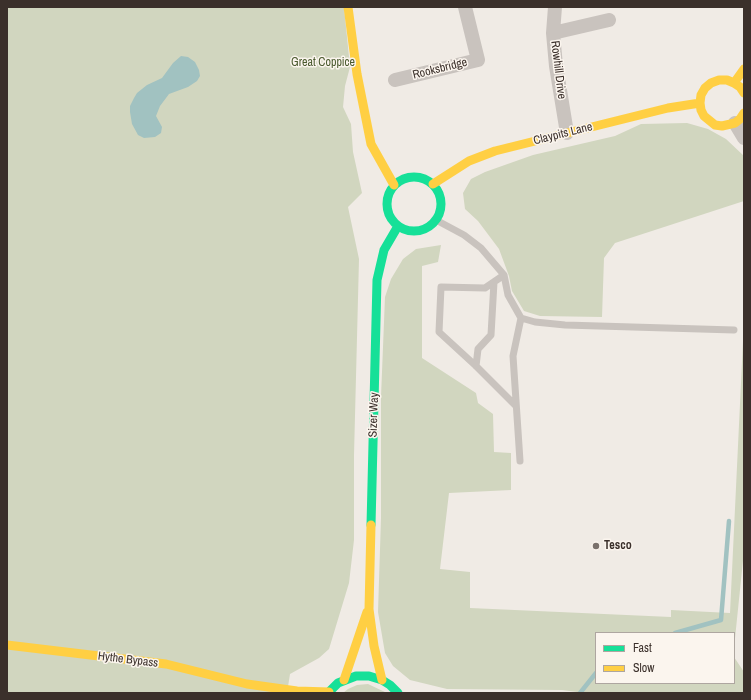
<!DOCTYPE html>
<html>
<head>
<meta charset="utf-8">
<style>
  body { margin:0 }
  #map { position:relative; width:751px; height:700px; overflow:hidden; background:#f0ebe5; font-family:"Archivo Narrow",sans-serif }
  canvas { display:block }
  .frame { position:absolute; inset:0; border:8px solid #3b302b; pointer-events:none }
  .legend { position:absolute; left:595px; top:632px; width:140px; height:52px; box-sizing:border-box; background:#fbf5ee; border:1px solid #aea6a0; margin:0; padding:5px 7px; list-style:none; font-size:12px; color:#3b302b }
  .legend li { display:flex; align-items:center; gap:8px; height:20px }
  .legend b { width:20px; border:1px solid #aea6a0 }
</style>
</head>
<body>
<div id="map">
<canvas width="751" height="700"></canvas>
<div class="frame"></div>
<ul class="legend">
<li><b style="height:5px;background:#16e098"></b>Fast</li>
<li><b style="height:5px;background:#ffcf43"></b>Slow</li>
</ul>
</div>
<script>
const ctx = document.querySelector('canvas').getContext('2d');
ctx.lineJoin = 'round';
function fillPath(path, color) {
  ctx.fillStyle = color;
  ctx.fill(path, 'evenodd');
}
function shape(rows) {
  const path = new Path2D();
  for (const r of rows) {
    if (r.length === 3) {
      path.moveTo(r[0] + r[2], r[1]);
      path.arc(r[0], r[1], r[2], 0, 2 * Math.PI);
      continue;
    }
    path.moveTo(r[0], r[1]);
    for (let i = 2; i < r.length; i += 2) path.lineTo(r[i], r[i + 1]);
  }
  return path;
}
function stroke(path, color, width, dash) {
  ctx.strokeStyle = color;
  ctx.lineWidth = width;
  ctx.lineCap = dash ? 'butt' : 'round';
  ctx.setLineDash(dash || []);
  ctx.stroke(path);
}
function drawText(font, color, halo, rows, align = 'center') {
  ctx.font = font + ' "Archivo Narrow",sans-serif';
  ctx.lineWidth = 3;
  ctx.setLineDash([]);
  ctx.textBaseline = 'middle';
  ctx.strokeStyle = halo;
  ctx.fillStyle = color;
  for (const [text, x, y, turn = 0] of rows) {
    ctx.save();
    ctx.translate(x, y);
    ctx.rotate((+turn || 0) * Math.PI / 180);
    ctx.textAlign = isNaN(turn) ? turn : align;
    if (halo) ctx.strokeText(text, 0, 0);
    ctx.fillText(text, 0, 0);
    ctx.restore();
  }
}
fillPath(shape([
  [7,7,344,7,350,67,345,86,343,107,351,124,353,152,362,193,348,207,359,259,354,455,354,540,349,583,329,649,319,658,290,674,287,693,7,693],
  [687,123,708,129,726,139,744,156,744,201,615,243,604,258,602,317,540,316,524,311,512,291,509,276,499,249,478,221,465,209,463,193,471,179,485,172,533,155,615,136,641,124],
  [441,245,438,262,422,266,422,358,476,393,478,403,493,414,494,452,511,453,511,490,449,493,440,569,470,572,470,608,671,617,671,610,730,613,744,320,744,551,734,648,734,633,596,633,596,683,734,683,734,657,744,672,744,693,585,693,562,690,447,689,410,680,393,666,385,653,378,612,381,518,381,397,385,297,391,279,403,259,416,249],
  [368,684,387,693,343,693,348,689,357,685]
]), '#d1d6bf');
fillPath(shape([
  [181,56,188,57,195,62,199,70,200,76,197,81,188,87,169,94,160,106,156,116,162,127,161,133,155,137,144,138,138,135,132,124,130,112,130,106,134,98,137,93,147,85,162,78,173,63]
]), '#a1c2c1');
stroke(shape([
  [675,633,721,620,729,521],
  [580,693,596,673]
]), '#a1c2c1', 4.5);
stroke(shape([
  [436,220,464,235,481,248,504,275,508,295,521,318,513,356,520,461],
  [504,275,485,288,441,287,439,332,476,366,516,406],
  [521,318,535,322,565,325,734,330],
  [476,366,478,349,491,335,494,282]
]), '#c9c3be', 7);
stroke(shape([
  [555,7,553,33,556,66,567,133],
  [553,33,609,20],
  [395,80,478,60,465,7],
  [735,123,744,138]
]), '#c9c3be', 14);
stroke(shape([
  [414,204,27],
  [371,525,377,280,384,250,398,226],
  [328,693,338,683,356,676,369,676,382,680,390,685,398,693]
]), '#16e098', 9);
stroke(shape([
  [348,7,357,74,371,144,394,185],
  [734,83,744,69],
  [744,93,740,87,734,83,727,80,719,80,711,83,705,88,701,95,700,103,701,110,704,116,715,125,722,126,735,123,740,119,744,113],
  [433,184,469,161,495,151,668,108,700,103],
  [371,525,369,609,374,646,382,680],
  [7,645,166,664,247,684,297,691,329,692],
  [344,680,367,612]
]), '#ffcf43', 9);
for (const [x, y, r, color] of [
  [596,546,4,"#7a716c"]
]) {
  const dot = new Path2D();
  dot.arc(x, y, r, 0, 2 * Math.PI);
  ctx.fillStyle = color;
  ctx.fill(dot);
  stroke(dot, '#fbf5ee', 1.5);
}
drawText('12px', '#4a5a2e', '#fbf5ee', [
  ["Great Coppice",323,63]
]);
drawText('12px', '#3b302b', '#fbf5ee', [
  ["Rooksbridge",440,69,-14],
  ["Rowhill Drive",558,70,83],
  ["Claypits Lane",563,134,-14],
  ["Sizer Way",374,415,-88],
  ["Hythe Bypass",128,660,7]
]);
drawText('bold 12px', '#3b302b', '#fbf5ee', [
  ["Tesco",604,546]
], 'left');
</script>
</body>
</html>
